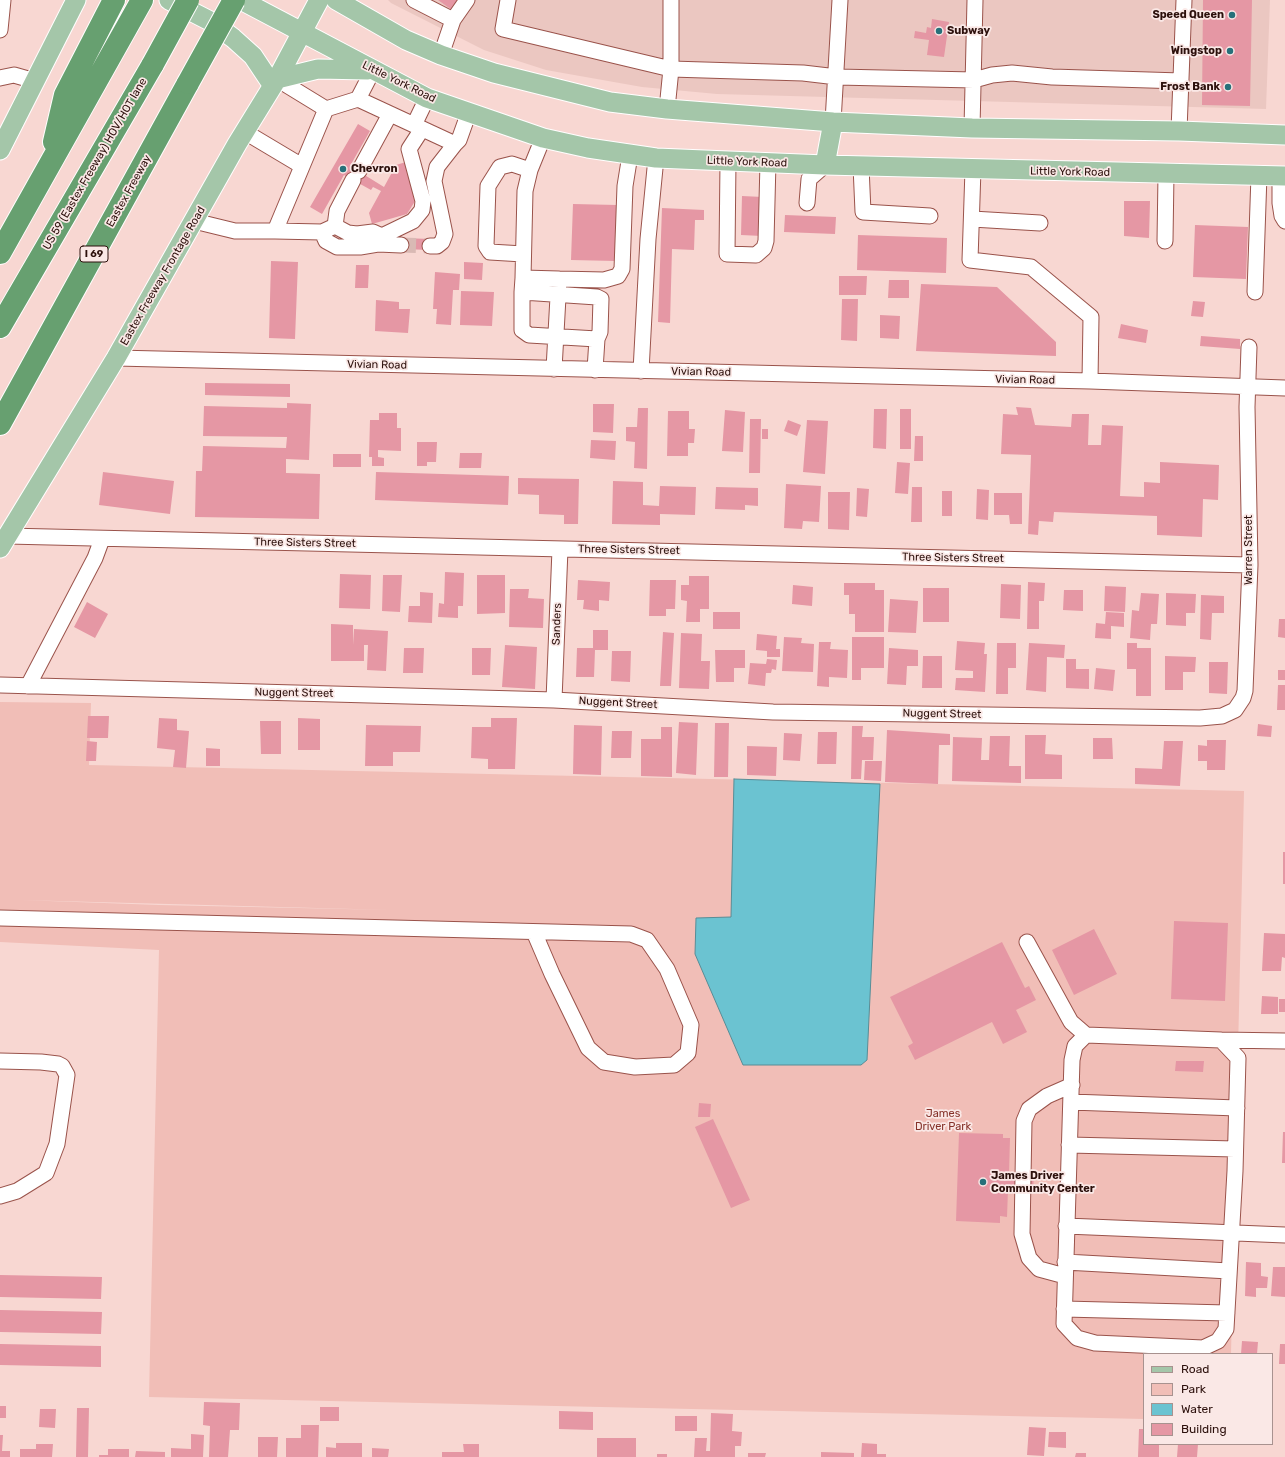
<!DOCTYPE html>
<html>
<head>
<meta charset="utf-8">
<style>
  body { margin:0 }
  #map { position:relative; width:1285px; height:1457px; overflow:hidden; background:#f8d7d2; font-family:Rubik,sans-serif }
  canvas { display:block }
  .legend { position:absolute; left:1143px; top:1353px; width:130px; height:92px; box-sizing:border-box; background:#fae8e6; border:1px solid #a8928f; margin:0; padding:5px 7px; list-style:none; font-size:12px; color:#2c100c }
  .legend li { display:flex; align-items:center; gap:8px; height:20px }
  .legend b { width:20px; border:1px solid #a8928f }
</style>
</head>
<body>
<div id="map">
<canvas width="1285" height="1457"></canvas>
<ul class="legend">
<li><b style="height:5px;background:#a4c6a9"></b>Road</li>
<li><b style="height:11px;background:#f1beb7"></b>Park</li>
<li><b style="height:11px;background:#6bc3d1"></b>Water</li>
<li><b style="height:11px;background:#e597a4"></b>Building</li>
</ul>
</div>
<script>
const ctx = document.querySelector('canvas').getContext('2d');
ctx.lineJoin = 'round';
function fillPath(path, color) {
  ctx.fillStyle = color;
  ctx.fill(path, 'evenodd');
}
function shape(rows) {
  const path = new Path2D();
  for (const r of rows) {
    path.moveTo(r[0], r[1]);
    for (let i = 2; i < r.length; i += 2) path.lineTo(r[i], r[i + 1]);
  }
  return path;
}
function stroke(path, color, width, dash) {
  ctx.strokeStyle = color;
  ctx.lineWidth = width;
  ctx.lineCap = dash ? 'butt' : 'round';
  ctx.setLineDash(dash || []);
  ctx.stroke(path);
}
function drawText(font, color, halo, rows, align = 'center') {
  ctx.font = font + ' Rubik,sans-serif';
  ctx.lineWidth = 3.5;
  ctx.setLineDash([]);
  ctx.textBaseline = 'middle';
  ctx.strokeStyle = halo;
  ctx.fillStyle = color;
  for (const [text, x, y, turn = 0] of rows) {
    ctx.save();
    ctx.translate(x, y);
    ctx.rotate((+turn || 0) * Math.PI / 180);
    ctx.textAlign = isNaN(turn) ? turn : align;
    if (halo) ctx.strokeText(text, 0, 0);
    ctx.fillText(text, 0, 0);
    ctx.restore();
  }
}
fillPath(shape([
  [388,0,1270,0,1266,109,717,94,642,87,546,70,484,50,391,3]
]), '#ebc7c1');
fillPath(shape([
  [0,702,91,703,89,765,1244,791,1231,1354,1144,1354,1144,1419,149,1397,159,950,0,942],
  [21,900,391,910,159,905]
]), '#f1beb7');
const water = shape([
  [734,779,880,784,867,1060,861,1065,743,1065,695,954,696,918,731,917,734,779]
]);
fillPath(water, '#6bc3d1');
stroke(water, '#588d96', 1);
fillPath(shape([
  [438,0,460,0,452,10],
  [1203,0,1252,0,1250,106,1202,105],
  [932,19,949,22,944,57,927,55,929,40,914,38,915,31,926,33,927,27,931,28],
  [358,124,370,131,350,166,384,187,396,165,406,162,417,198,407,214,372,224,369,213,381,191,373,187,371,190,344,175,322,214,310,207],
  [742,196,763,197,762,236,741,235],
  [1124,201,1150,201,1149,238,1124,236],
  [573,204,617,205,616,231,620,232,616,261,571,260],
  [662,208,704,210,704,220,695,220,694,250,672,249,670,323,658,322],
  [785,215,836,217,835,234,784,232],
  [1195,225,1248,227,1246,279,1193,277],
  [858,235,947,238,946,273,857,270],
  [402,238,430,239,430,250,402,249],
  [271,261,298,262,295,339,269,338],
  [464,262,483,263,482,280,464,279],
  [356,265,369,265,368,288,355,288],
  [435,272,460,274,459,290,453,290,451,325,436,324,437,309,433,309],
  [839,276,867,276,866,295,839,295],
  [889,280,909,280,909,298,888,298],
  [921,284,997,287,1056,342,1056,356,916,351],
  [461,291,494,292,492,326,460,325],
  [842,299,858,299,857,341,841,340],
  [376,300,399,302,399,309,410,309,408,333,375,331],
  [1193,301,1205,302,1203,317,1191,316],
  [880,315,900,316,899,339,880,338],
  [1121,324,1148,330,1146,343,1118,338],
  [1201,336,1240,339,1240,349,1200,346],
  [205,383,290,384,290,397,205,395],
  [287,403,311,404,309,460,286,459,286,473,320,474,319,519,195,517,196,471,202,471,203,446,286,448,287,437,203,436,204,406,287,408],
  [593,404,614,404,613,433,593,432],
  [1016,407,1031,408,1035,425,1071,427,1072,414,1089,414,1088,445,1101,445,1102,425,1123,426,1120,496,1144,497,1144,482,1160,483,1160,462,1219,465,1218,500,1203,499,1202,537,1157,535,1157,516,1054,512,1053,522,1039,521,1038,535,1028,534,1031,455,1001,454,1003,414,1018,415],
  [638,408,648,408,647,469,634,468,635,442,626,441,626,427,637,427],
  [874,409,887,409,886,449,873,448],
  [900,409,911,409,911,449,900,449],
  [725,410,745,412,743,452,722,451],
  [668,411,689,411,689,429,695,429,694,443,688,443,688,456,667,456],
  [379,413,397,413,397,428,401,428,401,451,378,450,378,457,384,458,384,466,372,466,372,457,369,457,370,420,379,420],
  [750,419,761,419,760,473,749,473],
  [788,420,801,425,797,436,784,431],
  [807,420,828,421,825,474,803,472],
  [762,429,768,429,768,439,762,439],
  [915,436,923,436,923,461,914,461],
  [591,440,616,441,615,460,590,458],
  [417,442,437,442,436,462,427,462,427,466,417,466],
  [460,453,482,453,481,468,459,468],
  [333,454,361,454,361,467,333,467],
  [897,462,910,463,908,494,895,493],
  [103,472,174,481,170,514,99,505],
  [376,472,509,476,508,505,375,500],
  [518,478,579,479,578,524,564,524,564,515,539,514,539,495,518,494],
  [613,481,643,482,643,505,659,506,660,486,696,487,695,515,660,514,660,525,612,524],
  [786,484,821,486,819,522,803,521,802,529,784,528],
  [716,487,758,488,758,506,745,505,745,510,715,509],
  [912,487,922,487,922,522,911,522],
  [857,488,869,489,867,517,856,516],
  [977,489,989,490,988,520,976,519],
  [942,491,952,491,952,516,942,516],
  [828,492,850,492,849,530,828,529],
  [994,493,1022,493,1022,524,1010,524,1009,515,994,515],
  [445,572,464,573,463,606,458,606,458,618,438,617,439,603,444,604],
  [340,574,371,575,370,609,339,608],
  [383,575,402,575,400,612,382,611],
  [477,575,505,575,505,613,477,614],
  [689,576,709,576,709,609,700,609,700,622,686,622,687,601,681,600,681,585,689,585],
  [578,580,610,582,609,601,599,600,599,611,583,609,584,600,577,600],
  [650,580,676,580,675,609,666,609,666,616,649,616],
  [1028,582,1045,583,1044,601,1039,601,1039,629,1027,629],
  [844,583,875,583,875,590,884,590,884,632,855,632,855,614,849,614,849,595,844,595],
  [1001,584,1021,585,1020,619,1000,618],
  [793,585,813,587,812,606,792,604],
  [1105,586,1126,587,1125,612,1104,611],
  [923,588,949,588,949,622,923,622],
  [510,589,529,589,528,598,544,599,543,628,509,627],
  [1064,590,1083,590,1083,611,1063,610],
  [420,592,433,593,432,623,408,622,409,606,420,606],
  [1141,593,1159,594,1157,624,1151,624,1150,640,1130,638,1132,610,1139,611],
  [1166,593,1196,594,1195,613,1186,613,1186,626,1166,625],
  [1201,595,1224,596,1224,613,1212,613,1211,640,1200,639],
  [890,599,918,601,916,633,888,632],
  [87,602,108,614,95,638,74,627],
  [713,612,740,612,740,629,713,629],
  [1106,612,1124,613,1124,627,1111,626,1111,639,1095,638,1096,623,1105,624],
  [1279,619,1285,619,1285,638,1278,637],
  [331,624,353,625,353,645,354,629,388,631,386,671,367,670,368,645,364,645,364,661,331,661],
  [593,630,608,630,608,650,595,650,594,677,576,677,577,648,593,648],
  [663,632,674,633,671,686,660,686],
  [681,633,702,634,701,661,710,661,709,689,679,688],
  [757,634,777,636,776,649,780,649,780,657,767,657,767,651,756,650],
  [784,637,802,638,801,643,814,644,813,672,782,671],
  [852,637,884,637,884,668,861,668,861,680,852,680],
  [957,641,985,643,984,654,987,654,985,692,955,690,956,678,973,678,973,671,955,670],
  [819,642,831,642,830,649,848,650,847,678,829,677,829,687,817,686],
  [997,643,1016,643,1016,668,1008,668,1008,694,996,694],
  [1029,643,1065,645,1064,658,1047,657,1046,692,1026,690],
  [1127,643,1137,643,1137,648,1151,648,1151,696,1136,696,1136,669,1127,669],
  [505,645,537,647,535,689,502,687],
  [404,648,424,648,423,673,403,673],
  [472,648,491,648,490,675,472,675],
  [889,648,918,650,918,666,907,666,906,685,887,684],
  [715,650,745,650,745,668,734,668,734,682,716,682],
  [612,651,631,651,630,682,611,681],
  [923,656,942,656,942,688,922,688],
  [1165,656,1196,657,1195,672,1183,672,1183,690,1165,690],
  [767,659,777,660,776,670,772,669,771,673,766,673,765,686,748,684,750,663,766,664],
  [1066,659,1076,659,1076,669,1089,669,1089,689,1066,688],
  [1209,662,1228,662,1227,694,1209,693],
  [1096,668,1115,670,1113,691,1094,689],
  [1278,670,1285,670,1285,680,1278,680],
  [1278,685,1285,685,1285,710,1277,710],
  [88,716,109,716,108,738,87,738],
  [159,718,177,719,177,730,189,731,186,768,173,767,175,750,157,748],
  [298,718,320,719,320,750,298,750],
  [491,718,517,718,515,769,488,769,488,759,471,758,472,727,491,727],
  [260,721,281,721,281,754,261,754],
  [679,722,698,723,696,775,676,773],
  [715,723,729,723,728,777,714,777],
  [1258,724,1272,726,1271,737,1257,736],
  [366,725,421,726,420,752,393,752,393,766,365,766],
  [574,725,602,726,601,775,573,774],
  [852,726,863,726,862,737,874,737,873,760,862,760,861,779,851,779],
  [661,727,672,727,672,777,641,776,641,739,661,739],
  [887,730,950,734,950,745,939,745,938,784,885,782],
  [612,731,632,731,631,758,611,758],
  [818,732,837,732,836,764,817,764],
  [784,733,802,734,800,761,783,760],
  [1025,735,1046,735,1045,754,1062,755,1062,779,1025,779],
  [990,736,1010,736,1009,766,1021,766,1021,783,952,781,953,737,982,738,981,760,989,760],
  [1093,738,1112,738,1113,759,1093,759],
  [1207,740,1226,740,1225,770,1207,770,1207,761,1198,761,1198,745,1207,746],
  [87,741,97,742,96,761,86,761],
  [1164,741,1183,741,1180,786,1135,784,1135,768,1162,769],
  [747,746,777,747,776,776,747,775],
  [206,748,220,749,220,766,206,766],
  [865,761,882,761,881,781,864,780],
  [1283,852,1285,852,1285,884,1283,884],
  [1174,921,1228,923,1225,1001,1171,999],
  [1094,929,1117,974,1074,995,1052,950],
  [1264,933,1285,934,1285,958,1282,957,1281,971,1262,971],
  [1002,942,1025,988,1029,986,1036,1000,1016,1010,1027,1032,1003,1044,992,1022,915,1060,908,1046,913,1043,890,997],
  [1262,996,1278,997,1278,1014,1261,1014],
  [1279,999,1285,999,1285,1012,1279,1012],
  [1176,1061,1204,1061,1203,1072,1175,1071],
  [699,1103,711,1104,710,1117,698,1117],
  [713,1119,750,1200,731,1208,695,1127],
  [1283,1132,1285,1132,1285,1163,1282,1163],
  [959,1133,1003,1134,1003,1138,1010,1138,1009,1174,1034,1174,1033,1191,1008,1190,1007,1217,1000,1216,1000,1223,956,1221],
  [1246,1262,1261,1263,1261,1276,1268,1277,1267,1288,1256,1288,1256,1297,1245,1296],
  [1273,1267,1285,1267,1285,1297,1271,1296],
  [0,1275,102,1277,101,1299,0,1297],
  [0,1310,102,1312,101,1334,0,1332],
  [1242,1341,1258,1342,1257,1354,1241,1354],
  [0,1344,101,1346,101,1367,0,1365],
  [1280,1344,1285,1344,1285,1364,1279,1364],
  [204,1402,240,1403,239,1430,230,1430,228,1457,209,1457,210,1426,203,1425],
  [0,1406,6,1406,6,1418,0,1418],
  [320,1407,339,1407,339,1421,320,1421],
  [77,1408,89,1408,88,1457,76,1457],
  [40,1409,56,1409,55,1428,39,1427],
  [559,1411,593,1412,593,1430,559,1429],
  [711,1413,733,1414,732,1431,742,1432,741,1446,735,1446,735,1457,694,1457,695,1438,707,1438,706,1451,710,1451],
  [675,1416,697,1416,697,1431,675,1431],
  [301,1425,319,1425,318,1457,286,1457,286,1438,301,1438],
  [1029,1427,1046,1428,1044,1456,1027,1455],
  [1139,1429,1144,1429,1144,1444,1159,1444,1159,1457,1138,1457],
  [1049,1432,1066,1432,1066,1448,1048,1447],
  [191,1434,204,1435,203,1457,171,1457,171,1448,191,1449],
  [0,1435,3,1435,2,1451,10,1451,10,1457,0,1457],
  [258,1437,278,1437,277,1457,258,1457],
  [597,1438,636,1438,636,1457,597,1457],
  [336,1443,362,1443,362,1457,326,1457,326,1447,336,1448],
  [862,1443,877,1444,877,1454,886,1454,886,1457,861,1457],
  [36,1444,53,1444,52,1457,20,1457,20,1449,36,1449],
  [463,1444,479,1444,479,1457,442,1457,442,1452,464,1452],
  [1178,1444,1198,1444,1197,1457,1177,1457],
  [372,1448,389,1449,388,1457,372,1457],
  [108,1449,129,1449,129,1457,99,1457,99,1455,108,1455],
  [136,1451,165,1452,165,1457,135,1457],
  [821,1452,854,1453,854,1457,821,1457],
  [748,1453,766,1453,765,1457,748,1457],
  [1076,1453,1086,1453,1086,1457,1075,1457],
  [657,1454,667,1454,667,1457,657,1457]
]), '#e597a4');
stroke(shape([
  [401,245,430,246]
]), '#d9b9b4', 15, [15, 8]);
const minor = shape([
  [414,0,453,20,441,55],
  [508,0,503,29,671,69,803,73,837,77,974,80,992,75,1012,73,1052,77,1181,81],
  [453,20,467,0],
  [0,30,3,0],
  [0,78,14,75,35,81],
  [277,79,326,109],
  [358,99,373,70],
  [667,109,671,69,671,0],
  [833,122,840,0],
  [414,125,427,98],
  [972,128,975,0],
  [1179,131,1184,0],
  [245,132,302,166],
  [728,161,727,254,756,255,764,248,766,241,768,162],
  [861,166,863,212,930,216],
  [973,169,970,260,1031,267,1091,317,1090,381],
  [359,171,390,114],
  [1280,176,1280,203,1282,216,1285,221],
  [807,203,809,179,825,165],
  [972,219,1040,223],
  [194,221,235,231,275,231,326,109,358,99,455,144,459,140,469,112],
  [335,226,337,211,353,180],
  [275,231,322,232,335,226,348,233,357,234,373,232,382,236],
  [322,232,326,241,337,247,360,247,378,244,382,236,413,221,422,210,423,201,409,149,422,129],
  [1165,241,1166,174],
  [378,244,401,245],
  [430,246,437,246,442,242,445,234,434,181,437,167,455,144],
  [523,254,490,252,486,246,488,186,500,167,512,164,530,170],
  [523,278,559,279,554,369],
  [559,279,604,280,618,276,622,269,625,186,630,155],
  [522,292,597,297,601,299,600,332,597,339,529,335,522,330,522,292,523,278,525,191,530,170,543,138],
  [1255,292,1259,175],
  [116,358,1090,381,1285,388],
  [595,370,597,339],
  [641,371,648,239,656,158],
  [7,536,1250,565],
  [0,685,554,700,773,712,1200,718,1222,716,1235,710,1243,698,1245,691,1250,565,1247,407,1249,347],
  [28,686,95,558,102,539],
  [554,700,560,549],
  [0,918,631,934,647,940,667,969,691,1025,688,1053,674,1065,635,1067,604,1062,588,1048,552,974,534,932],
  [1027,942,1071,1022,1086,1035],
  [1086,1035,1221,1040,1238,1058,1235,1171,1226,1329,1218,1341,1203,1348,1095,1343,1077,1338,1064,1324,1072,1060,1075,1046,1086,1035],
  [1221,1040,1285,1041],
  [0,1061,41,1062,58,1064,62,1066,67,1075,57,1144,46,1173,17,1191,0,1196],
  [1071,1102,1237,1108],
  [1069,1145,1235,1149],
  [1066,1226,1285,1235],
  [1065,1262,1229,1271],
  [1065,1276,1039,1269,1029,1258,1022,1234,1024,1121,1029,1109,1047,1096,1072,1085],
  [1064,1309,1227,1313]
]);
const major = shape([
  [169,0,210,21,233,38,253,56,273,86],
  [241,0,427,98,543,138,588,148,656,158,825,165,1285,176],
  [336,0,406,40,441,55,494,73,610,102,667,109,833,122,972,128,1179,131,1285,135],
  [277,79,318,69,368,70],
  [0,150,76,0],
  [825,165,833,122],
  [0,548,116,358,237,144,277,79,319,0]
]);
const highway = shape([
  [54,142,65,95,114,0],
  [0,253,142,0],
  [0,327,153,64],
  [0,424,188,83]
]);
stroke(minor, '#9a534b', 17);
stroke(major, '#fff', 21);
stroke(highway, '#fff', 24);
stroke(minor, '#fff', 15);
stroke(major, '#a4c6a9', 19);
stroke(highway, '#67a070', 22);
const highwayBridge = shape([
  [153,64,188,0],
  [188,83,234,0]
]);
stroke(highwayBridge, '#fff', 24, []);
stroke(highwayBridge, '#67a070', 22);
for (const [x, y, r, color] of [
  [1232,15,4,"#27707a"],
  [939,31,4,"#27707a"],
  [1230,51,4,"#27707a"],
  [1228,87,4,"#27707a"],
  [343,169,4,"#27707a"],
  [983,1182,4,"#27707a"]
]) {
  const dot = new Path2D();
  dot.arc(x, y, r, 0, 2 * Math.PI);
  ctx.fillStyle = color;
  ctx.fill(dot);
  stroke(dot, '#fae8e6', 1.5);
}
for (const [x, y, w] of [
  [94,254,28]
]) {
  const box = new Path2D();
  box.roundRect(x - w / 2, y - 8, w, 16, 3);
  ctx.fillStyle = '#fae8e6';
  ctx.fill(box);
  stroke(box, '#2c100c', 1);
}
drawText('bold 10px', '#2c100c', null, [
  ["I 69",94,254]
]);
drawText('bold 11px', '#2c100c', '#fae8e6', [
  ["Speed Queen",1224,15],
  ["Subway",947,31,"left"],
  ["Wingstop",1222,51],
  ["Frost Bank",1220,87],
  ["Chevron",351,169,"left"],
  ["James Driver",991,1176,"left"],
  ["Community Center",991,1189,"left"]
], 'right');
drawText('11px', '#2c100c', '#fae8e6', [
  ["Little York Road",399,82,26],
  ["Little York Road",747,162,2],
  ["US 59 (Eastex Freeway) HOV/HOT lane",95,164,-60],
  ["Little York Road",1070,172,1],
  ["Eastex Freeway",129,191,-61],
  ["Eastex Freeway Frontage Road",163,276,-60],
  ["Vivian Road",377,365,1],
  ["Vivian Road",701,372,1],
  ["Vivian Road",1025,380,1],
  ["Three Sisters Street",305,543,1],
  ["Three Sisters Street",629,550,1],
  ["Warren Street",1249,550,-90],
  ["Three Sisters Street",953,558,1],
  ["Sanders",557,624,-88],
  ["Nuggent Street",294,693,1],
  ["Nuggent Street",618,703,3],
  ["Nuggent Street",942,714,1]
]);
drawText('11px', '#853129', '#fae8e6', [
  ["James",943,1114],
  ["Driver Park",943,1127]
]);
</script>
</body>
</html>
